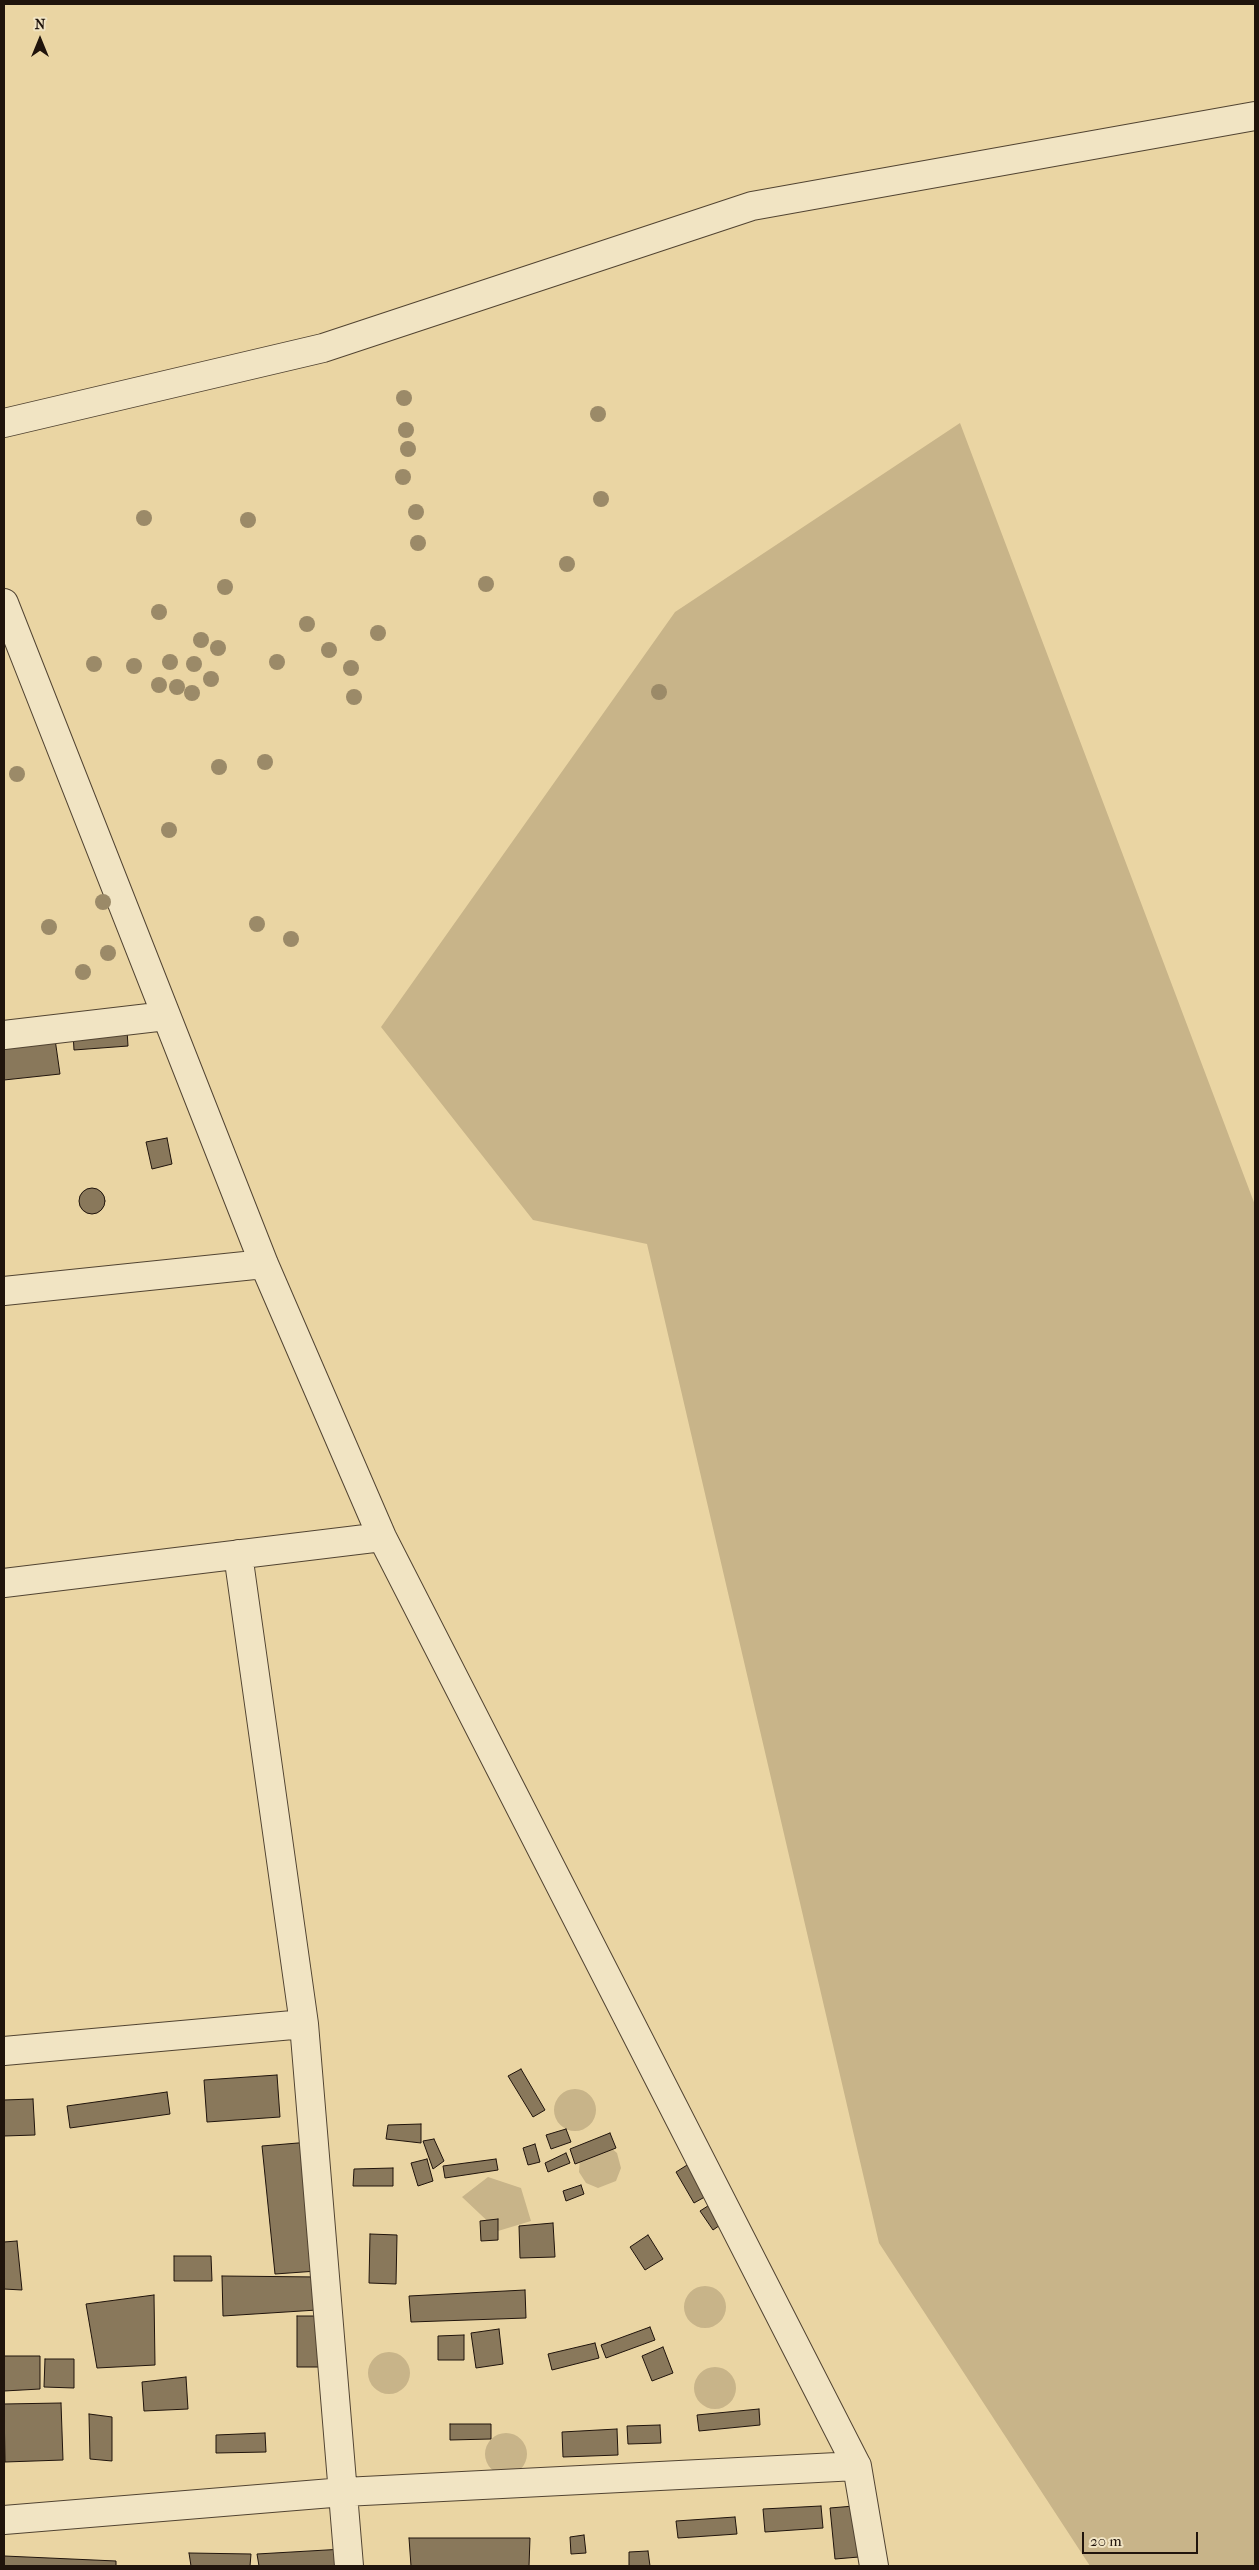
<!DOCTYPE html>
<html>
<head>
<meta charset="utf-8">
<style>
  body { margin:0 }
  #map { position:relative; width:1259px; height:2570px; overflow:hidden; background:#ead5a3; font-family:"IM FELL French Canon",serif }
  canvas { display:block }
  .frame { position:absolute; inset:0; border:5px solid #20140c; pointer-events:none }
  .north { position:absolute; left:15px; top:15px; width:50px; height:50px; -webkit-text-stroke:4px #f1e4c3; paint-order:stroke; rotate:0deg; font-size:14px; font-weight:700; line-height:20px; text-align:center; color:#20140c }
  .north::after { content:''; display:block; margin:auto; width:18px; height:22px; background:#20140c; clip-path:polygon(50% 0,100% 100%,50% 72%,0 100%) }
  .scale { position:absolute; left:1082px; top:2532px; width:116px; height:22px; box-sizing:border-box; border:2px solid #20140c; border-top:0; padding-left:6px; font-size:15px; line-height:18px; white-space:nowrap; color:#20140c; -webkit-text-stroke:4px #f1e4c3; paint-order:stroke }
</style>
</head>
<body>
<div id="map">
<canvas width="1259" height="2570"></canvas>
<div class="frame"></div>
<div class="north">N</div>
<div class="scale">20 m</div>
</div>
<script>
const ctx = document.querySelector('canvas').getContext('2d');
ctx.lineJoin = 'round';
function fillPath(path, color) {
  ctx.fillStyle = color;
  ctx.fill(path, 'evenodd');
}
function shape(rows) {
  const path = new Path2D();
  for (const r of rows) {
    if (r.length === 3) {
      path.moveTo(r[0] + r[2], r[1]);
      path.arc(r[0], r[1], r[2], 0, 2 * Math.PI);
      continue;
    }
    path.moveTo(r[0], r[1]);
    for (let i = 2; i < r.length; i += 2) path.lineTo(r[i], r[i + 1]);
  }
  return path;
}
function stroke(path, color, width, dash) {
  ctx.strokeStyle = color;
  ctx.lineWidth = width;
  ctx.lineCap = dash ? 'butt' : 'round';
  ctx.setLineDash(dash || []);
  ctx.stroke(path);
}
fillPath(shape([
  [960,423,1255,1205,1255,2566,1090,2566,879,2243,647,1244,533,1220,381,1027,675,612],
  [575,2110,21],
  [611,2148,617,2153,621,2168,616,2181,598,2188,586,2183,579,2172,580,2158],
  [488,2177,521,2188,531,2221,498,2231,462,2197],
  [705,2307,21],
  [389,2373,21],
  [715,2388,21],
  [506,2454,21]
]), '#c8b489');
const building = shape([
  [127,1030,128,1046,74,1050,73,1033,127,1030],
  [55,1039,60,1074,4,1080,4,1045,55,1039],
  [167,1138,172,1164,152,1169,146,1142,167,1138],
  [92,1201,13],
  [521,2069,545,2110,533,2117,508,2076,521,2069],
  [277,2075,280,2117,207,2122,204,2080,277,2075],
  [167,2092,170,2114,70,2128,67,2106,167,2092],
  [33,2099,35,2135,4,2136,4,2100,33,2099],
  [421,2124,421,2143,386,2139,388,2125,421,2124],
  [566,2129,571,2142,551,2149,546,2135,566,2129],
  [610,2133,616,2148,575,2164,570,2149,610,2133],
  [434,2139,444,2161,433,2169,423,2141,434,2139],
  [310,2142,317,2271,275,2274,262,2146,310,2142],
  [535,2144,540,2162,528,2165,523,2148,535,2144],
  [566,2153,570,2163,548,2172,545,2163,566,2153],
  [427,2159,433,2181,418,2186,411,2163,427,2159],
  [496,2159,498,2170,445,2178,443,2166,496,2159],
  [692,2162,710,2194,694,2203,676,2172,692,2162],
  [393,2168,393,2186,353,2186,354,2169,393,2168],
  [581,2185,584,2194,566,2201,563,2191,581,2185],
  [711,2204,723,2223,713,2230,700,2211,711,2204],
  [498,2219,498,2240,481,2241,480,2221,498,2219],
  [553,2223,555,2257,520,2258,519,2226,553,2223],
  [370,2234,397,2235,396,2284,369,2283,370,2234],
  [648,2235,663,2259,645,2270,630,2247,648,2235],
  [17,2241,22,2290,4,2289,4,2242,17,2241],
  [174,2256,211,2256,212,2281,174,2281,174,2256],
  [222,2276,318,2277,317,2310,223,2316,222,2276],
  [525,2290,526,2318,411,2322,409,2296,525,2290],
  [154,2295,155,2365,97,2368,86,2304,154,2295],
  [297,2316,323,2316,323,2367,297,2367,297,2316],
  [650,2327,655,2340,606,2358,601,2345,650,2327],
  [499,2329,503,2364,476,2368,471,2333,499,2329],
  [464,2335,464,2360,438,2360,438,2336,464,2335],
  [595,2343,599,2358,552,2370,548,2354,595,2343],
  [663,2347,673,2373,652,2381,642,2356,663,2347],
  [4,2356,40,2356,40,2389,4,2391,4,2356],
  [45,2359,74,2359,74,2388,44,2387,45,2359],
  [186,2377,188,2409,144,2411,142,2382,186,2377],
  [61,2403,63,2460,5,2462,4,2404,61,2403],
  [759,2409,760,2425,699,2431,697,2415,759,2409],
  [89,2414,112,2417,112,2461,90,2459,89,2414],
  [450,2424,491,2424,491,2439,450,2440,450,2424],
  [660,2425,661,2443,628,2444,627,2426,660,2425],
  [617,2429,618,2455,563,2457,562,2432,617,2429],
  [265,2433,266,2452,216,2453,216,2435,265,2433],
  [821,2506,823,2528,765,2532,763,2509,821,2506],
  [854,2506,859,2557,835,2559,830,2508,854,2506],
  [735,2517,737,2534,678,2538,676,2521,735,2517],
  [584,2535,586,2553,571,2554,570,2537,584,2535],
  [409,2538,530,2538,529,2566,411,2566,409,2538],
  [344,2549,343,2566,259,2566,257,2554,344,2549],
  [648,2551,650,2566,629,2566,629,2552,648,2551],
  [189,2553,251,2554,250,2566,191,2566,189,2553],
  [4,2556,116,2561,116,2566,4,2566,4,2556]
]);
fillPath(building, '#89785b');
stroke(building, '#20140c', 1);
const minor = shape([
  [4,423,323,348,752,206,1255,116],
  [4,603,264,1264,382,1537,857,2466,874,2566],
  [4,1035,166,1016],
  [4,1291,264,1264],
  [238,1554,304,2024,349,2566],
  [4,1583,382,1537],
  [4,2051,304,2024],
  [4,2520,344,2492,857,2466]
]);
stroke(minor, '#524432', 30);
stroke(minor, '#f1e4c3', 28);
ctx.fillStyle = '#9b8a68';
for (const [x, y] of [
  [404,398],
  [598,414],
  [406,430],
  [408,449],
  [403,477],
  [601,499],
  [416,512],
  [144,518],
  [248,520],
  [418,543],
  [567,564],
  [486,584],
  [225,587],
  [159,612],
  [307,624],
  [378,633],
  [201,640],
  [218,648],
  [329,650],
  [170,662],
  [277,662],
  [94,664],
  [194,664],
  [134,666],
  [351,668],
  [211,679],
  [159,685],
  [177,687],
  [659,692],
  [192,693],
  [354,697],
  [265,762],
  [219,767],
  [17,774],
  [169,830],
  [103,902],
  [257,924],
  [49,927],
  [291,939],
  [108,953],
  [83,972]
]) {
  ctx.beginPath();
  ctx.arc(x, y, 8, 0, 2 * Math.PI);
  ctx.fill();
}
</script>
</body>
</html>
